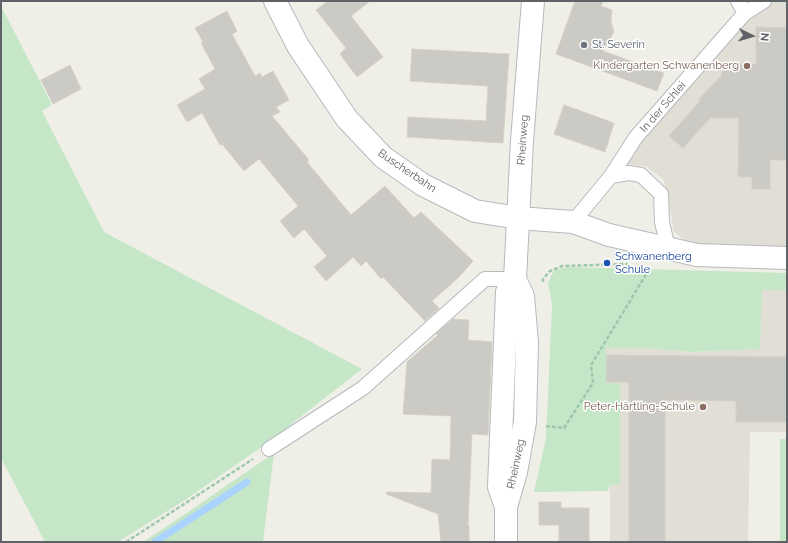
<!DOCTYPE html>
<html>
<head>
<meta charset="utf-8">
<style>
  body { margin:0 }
  #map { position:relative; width:788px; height:543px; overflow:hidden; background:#f0efe7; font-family:Raleway,sans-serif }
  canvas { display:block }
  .frame { position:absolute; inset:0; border:2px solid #5f6267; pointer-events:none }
  .north { position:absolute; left:732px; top:16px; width:40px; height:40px; -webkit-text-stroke:3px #fff; paint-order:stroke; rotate:95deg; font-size:11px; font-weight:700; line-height:16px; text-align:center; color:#5f6267 }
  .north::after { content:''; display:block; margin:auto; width:14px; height:18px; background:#5f6267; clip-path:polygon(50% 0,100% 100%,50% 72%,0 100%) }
</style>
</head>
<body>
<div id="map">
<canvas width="788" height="543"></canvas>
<div class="frame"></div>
<div class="north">N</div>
</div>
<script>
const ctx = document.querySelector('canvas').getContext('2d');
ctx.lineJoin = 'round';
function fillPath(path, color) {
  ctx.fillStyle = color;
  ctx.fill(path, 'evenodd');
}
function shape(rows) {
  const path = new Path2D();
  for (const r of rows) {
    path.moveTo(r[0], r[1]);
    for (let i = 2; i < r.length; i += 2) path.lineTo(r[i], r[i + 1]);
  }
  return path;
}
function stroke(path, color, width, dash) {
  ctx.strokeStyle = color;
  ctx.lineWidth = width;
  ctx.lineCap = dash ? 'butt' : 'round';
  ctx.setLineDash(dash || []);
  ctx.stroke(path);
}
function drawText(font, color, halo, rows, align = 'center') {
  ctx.font = font + ' Raleway,sans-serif';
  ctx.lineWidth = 3;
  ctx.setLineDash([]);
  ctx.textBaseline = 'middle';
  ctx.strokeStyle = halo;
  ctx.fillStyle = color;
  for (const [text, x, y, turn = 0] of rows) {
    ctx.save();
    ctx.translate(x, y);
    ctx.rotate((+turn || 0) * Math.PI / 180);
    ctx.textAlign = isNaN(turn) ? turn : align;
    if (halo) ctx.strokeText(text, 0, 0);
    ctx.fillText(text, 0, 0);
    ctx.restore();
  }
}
fillPath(shape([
  [770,1,787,1,787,247,708,247,686,241,674,232,668,196,663,179,647,167,622,163,762,5],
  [762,290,787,290,787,432,750,432,748,542,610,542,610,484,606,383,606,348,645,348,691,352,759,349]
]), '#e0ded5');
fillPath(shape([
  [1,6,52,105,42,111,104,232,362,369,266,444,185,500,118,542,45,542,1,458],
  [568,267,787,273,787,290,762,290,760,349,691,352,645,348,606,348,606,383,620,383,620,484,610,485,608,491,534,492,546,438,552,304,548,283,554,270],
  [780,439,787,439,787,542,780,542],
  [274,453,263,542,143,542,188,512]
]), '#c5e7c7');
stroke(shape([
  [155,542,247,482]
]), '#aad3fe', 7);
const building = shape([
  [328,1,370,1,351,16,383,57,357,77,340,54,346,48,316,10,328,1],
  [575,1,603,1,601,6,612,10,611,22,614,32,603,51,664,73,657,91,556,54,575,1],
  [227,11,237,31,232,34,255,76,260,73,262,77,273,71,289,100,276,107,280,112,272,116,309,160,307,162,351,215,385,186,414,218,421,212,473,261,460,276,432,301,439,308,425,321,383,277,381,279,366,261,361,266,353,257,326,281,314,267,327,256,304,229,294,238,280,221,298,206,259,159,244,171,222,144,220,145,202,113,187,122,177,105,205,89,199,79,215,69,201,43,203,42,195,28,227,11],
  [756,27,787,28,787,160,770,160,770,189,752,189,752,177,738,177,739,118,710,118,683,148,669,136,700,101,699,99,722,75,721,73,729,64,756,64,756,27],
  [412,49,509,54,503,143,407,137,408,117,486,121,488,86,410,81,412,49],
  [70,65,81,89,53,104,41,80,70,65],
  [564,105,614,123,605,152,554,134,564,105],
  [453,319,469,320,468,340,492,342,488,435,472,434,468,525,469,526,469,542,441,542,438,514,386,494,387,492,431,493,432,459,450,460,451,416,403,414,407,362,438,335,436,334,453,319],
  [607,355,787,357,787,422,736,422,736,401,665,400,665,542,629,542,629,382,606,382,607,355],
  [539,502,561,502,561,508,589,508,589,542,559,542,559,525,539,525,539,502]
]);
fillPath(building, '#cccac4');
stroke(building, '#d5d1c5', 1);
const service = shape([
  [738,1,745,13],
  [611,176,629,173,641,175,661,194,662,222,668,248],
  [573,222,611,176,636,137,745,13,764,1],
  [269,449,363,388,485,279,515,279]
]);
const minor = shape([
  [518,218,573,222,609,235,697,255,787,258]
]);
const secondary = shape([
  [275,1,298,46,347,119,383,157,423,185,475,211,518,218],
  [505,504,499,487,507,292,515,279],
  [506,542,506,507,516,472,525,422,527,343,523,296,515,279,522,141,533,1]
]);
stroke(service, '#b7b9bd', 16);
stroke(minor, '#b7b9bd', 24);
stroke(secondary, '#b6b9be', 24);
stroke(shape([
  [543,282,543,279,550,271,562,266,628,264],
  [546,426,564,428,593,383,591,365,650,268],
  [126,542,253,459]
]), '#9ec8ad', 2.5, [4, 2]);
stroke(service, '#fff', 14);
stroke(minor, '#fff', 22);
stroke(secondary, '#fff', 22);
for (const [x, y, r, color] of [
  [584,45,4,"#6b7280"],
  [747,66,4,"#8d6e63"],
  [607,263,4,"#1a4fb4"],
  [703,407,4,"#8d6e63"]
]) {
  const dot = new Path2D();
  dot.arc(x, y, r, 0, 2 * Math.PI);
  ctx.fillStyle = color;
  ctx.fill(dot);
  stroke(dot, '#fff', 1.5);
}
drawText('11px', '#5b616d', '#fff', [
  ["St. Severin",592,45]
], 'left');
drawText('11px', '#785e54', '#fff', [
  ["Kindergarten Schwanenberg",739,66],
  ["Peter-Härtling-Schule",695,407]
], 'right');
drawText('11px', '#5f6267', '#fff', [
  ["In der Schlei",663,107,-49],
  ["Rheinweg",523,140,-86],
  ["Buscherbahn",407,171,34],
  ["Rheinweg",516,464,-78]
]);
drawText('11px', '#164399', '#fff', [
  ["Schwanenberg",615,257],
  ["Schule",615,270]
], 'left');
</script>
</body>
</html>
